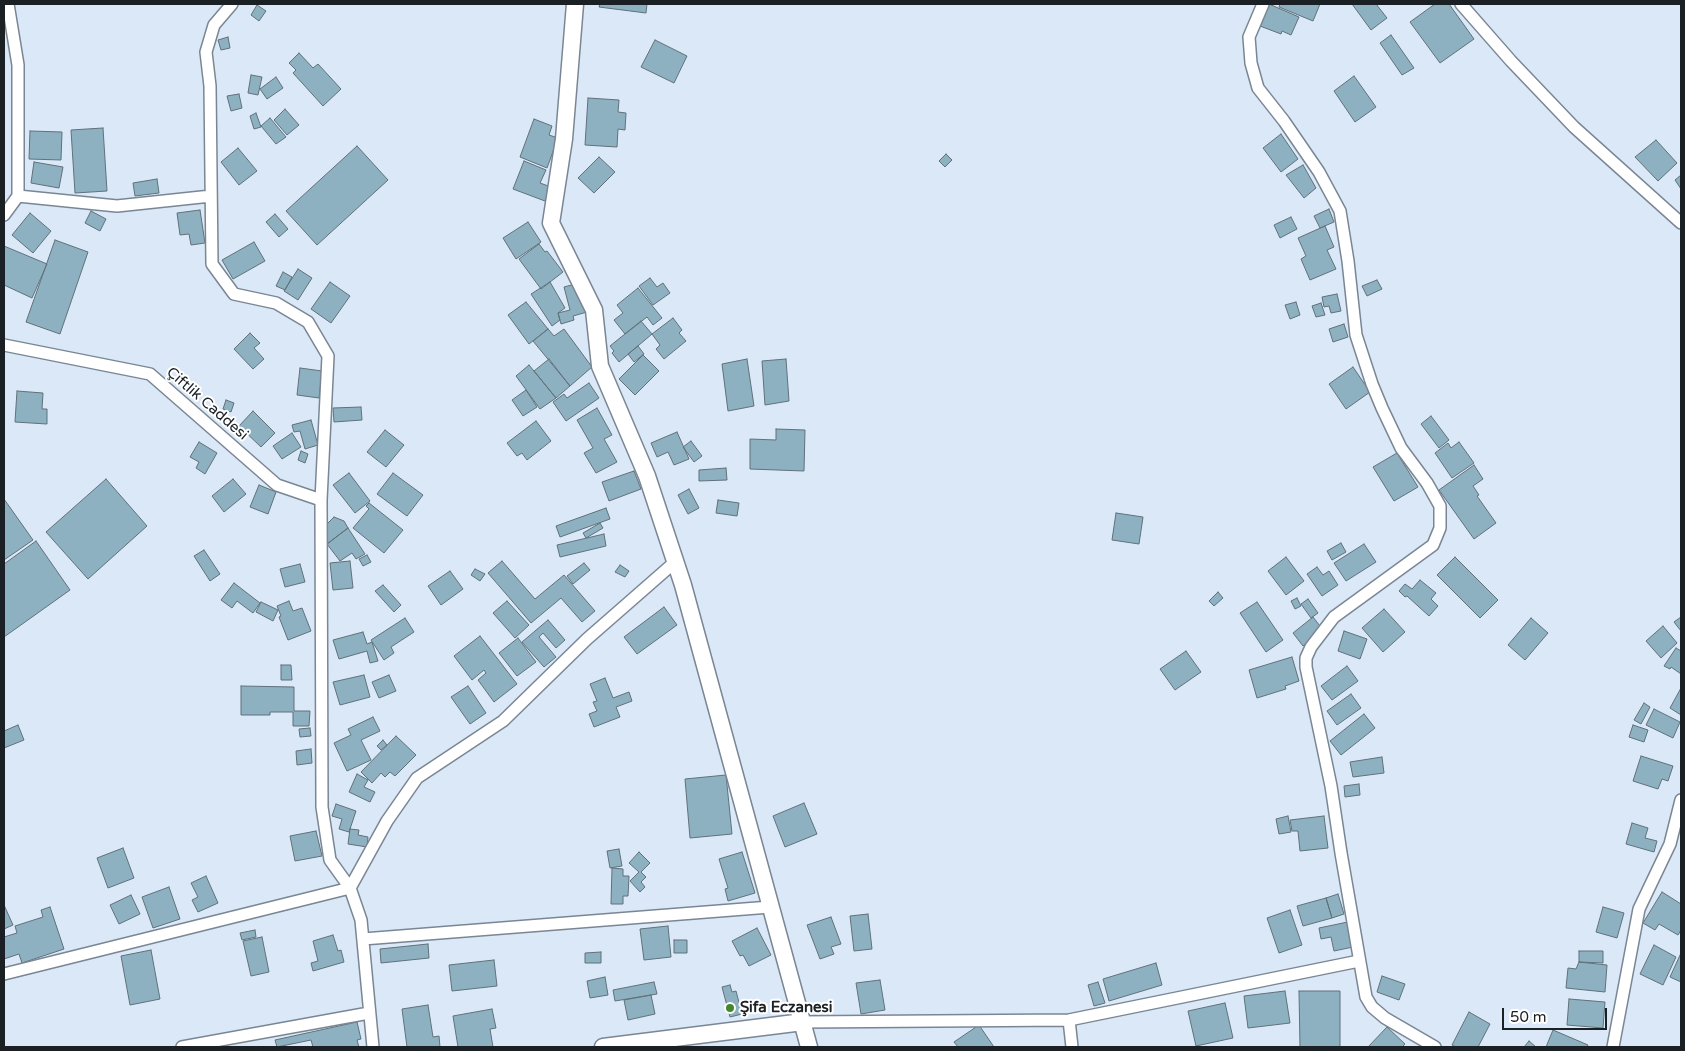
<!DOCTYPE html>
<html>
<head>
<meta charset="utf-8">
<style>
  body { margin:0 }
  #map { position:relative; width:1685px; height:1051px; overflow:hidden; background:#dae8f7; font-family:"Varela Round",sans-serif }
  canvas { display:block }
  .frame { position:absolute; inset:0; border:5px solid #1b2025; pointer-events:none }
  .scale { position:absolute; left:1502px; top:1008px; width:105px; height:22px; box-sizing:border-box; border:2px solid #1b2025; border-top:0; padding-left:6px; font-size:15px; line-height:18px; white-space:nowrap; color:#1b2025; -webkit-text-stroke:4px #fff; paint-order:stroke }
</style>
</head>
<body>
<div id="map">
<canvas width="1685" height="1051"></canvas>
<div class="frame"></div>
<div class="scale">50 m</div>
</div>
<script>
const ctx = document.querySelector('canvas').getContext('2d');
ctx.lineJoin = 'round';
function fillPath(path, color) {
  ctx.fillStyle = color;
  ctx.fill(path, 'evenodd');
}
function shape(rows) {
  const path = new Path2D();
  for (const r of rows) {
    path.moveTo(r[0], r[1]);
    for (let i = 2; i < r.length; i += 2) path.lineTo(r[i], r[i + 1]);
  }
  return path;
}
function stroke(path, color, width, dash) {
  ctx.strokeStyle = color;
  ctx.lineWidth = width;
  ctx.lineCap = dash ? 'butt' : 'round';
  ctx.setLineDash(dash || []);
  ctx.stroke(path);
}
function drawText(font, color, halo, rows, align = 'center') {
  ctx.font = font + ' "Varela Round",sans-serif';
  ctx.lineWidth = 4;
  ctx.setLineDash([]);
  ctx.textBaseline = 'middle';
  ctx.strokeStyle = halo;
  ctx.fillStyle = color;
  for (const [text, x, y, turn = 0] of rows) {
    ctx.save();
    ctx.translate(x, y);
    ctx.rotate((+turn || 0) * Math.PI / 180);
    ctx.textAlign = isNaN(turn) ? turn : align;
    if (halo) ctx.strokeText(text, 0, 0);
    ctx.fillText(text, 0, 0);
    ctx.restore();
  }
}
const building = shape([
  [600,4,647,4,646,13,599,7,600,4],
  [1269,4,1299,17,1291,35,1282,31,1281,34,1260,26,1269,4],
  [1280,4,1320,4,1313,21,1279,7,1280,4],
  [1352,4,1376,4,1387,18,1371,30,1352,4],
  [1435,4,1449,4,1474,39,1440,63,1410,22,1435,4],
  [257,5,266,11,259,21,251,15,257,5],
  [1391,35,1414,68,1402,75,1380,43,1391,35],
  [228,37,230,48,221,50,218,40,228,37],
  [655,40,687,56,674,83,641,67,655,40],
  [299,53,313,68,318,64,341,89,323,106,293,73,296,70,289,63,299,53],
  [251,75,262,77,258,95,248,93,251,75],
  [1354,76,1376,107,1355,122,1334,91,1354,76],
  [276,77,283,88,267,99,260,89,276,77],
  [239,94,242,108,231,111,227,96,239,94],
  [588,98,619,100,618,112,626,113,625,130,618,129,617,147,585,145,588,98],
  [285,109,299,125,287,135,274,120,285,109],
  [256,113,261,127,254,129,250,116,256,113],
  [270,118,286,137,276,144,261,126,270,118],
  [534,119,552,126,549,135,558,138,547,168,520,157,534,119],
  [103,128,107,191,75,193,71,130,103,128],
  [30,131,62,132,61,160,29,159,30,131],
  [1281,134,1298,159,1281,172,1263,148,1281,134],
  [1656,140,1677,163,1658,181,1635,157,1656,140],
  [357,146,388,180,317,245,286,211,357,146],
  [238,148,257,171,239,185,221,162,238,148],
  [946,154,952,160,945,167,939,161,946,154],
  [599,157,615,172,594,193,578,178,599,157],
  [524,161,546,170,540,183,551,187,545,201,513,189,524,161],
  [34,162,63,167,59,188,31,183,34,162],
  [1303,165,1316,188,1304,198,1286,175,1303,165],
  [1681,175,1681,189,1675,180,1681,175],
  [157,179,159,193,135,196,133,183,157,179],
  [1329,209,1334,222,1320,228,1314,216,1329,209],
  [200,210,205,243,191,245,189,234,180,235,177,213,200,210],
  [91,211,106,219,100,231,85,223,91,211],
  [30,213,51,231,33,253,12,235,30,213],
  [275,214,288,229,279,237,266,222,275,214],
  [1291,217,1297,229,1280,238,1274,225,1291,217],
  [528,222,541,242,516,259,503,238,528,222],
  [1325,226,1334,247,1327,250,1336,269,1310,280,1301,259,1306,256,1298,238,1325,226],
  [55,240,88,252,60,334,26,322,55,240],
  [254,242,265,261,233,279,222,260,254,242],
  [539,244,545,252,547,251,563,272,541,289,519,259,539,244],
  [4,246,47,264,32,298,4,285,4,246],
  [298,269,312,278,298,300,284,291,298,269],
  [283,272,292,277,285,290,276,286,283,272],
  [650,278,657,287,663,283,670,293,653,305,639,286,650,278],
  [1377,280,1382,289,1367,296,1362,286,1377,280],
  [330,282,350,296,331,323,311,309,330,282],
  [550,282,565,308,558,313,560,320,552,326,531,294,550,282],
  [579,283,587,312,573,316,574,320,561,324,558,313,570,310,564,287,579,283],
  [638,288,662,318,653,325,647,317,625,334,614,320,623,313,617,305,638,288],
  [1337,294,1341,311,1331,313,1329,306,1324,307,1322,297,1337,294],
  [526,302,548,329,529,344,508,315,526,302],
  [1296,302,1300,315,1290,319,1285,305,1296,302],
  [1321,303,1325,315,1316,317,1312,306,1321,303],
  [673,318,682,330,679,333,686,341,664,359,656,349,660,345,652,334,673,318],
  [641,321,652,334,619,362,612,353,614,351,610,346,641,321],
  [1344,324,1348,337,1333,342,1329,329,1344,324],
  [548,329,554,336,564,329,592,367,570,386,533,341,548,329],
  [250,333,260,343,254,348,264,359,253,369,234,349,250,333],
  [638,346,644,354,634,362,628,354,638,346],
  [643,355,659,371,635,395,619,379,643,355],
  [549,359,570,386,556,398,534,371,549,359],
  [747,359,754,406,728,411,722,364,747,359],
  [786,359,789,401,765,405,762,361,786,359],
  [529,365,556,398,540,409,516,376,529,365],
  [1353,367,1370,392,1346,409,1329,384,1353,367],
  [300,368,322,371,319,398,297,395,300,368],
  [589,383,599,398,566,421,553,402,564,394,567,398,589,383],
  [526,390,537,407,523,416,512,400,526,390],
  [17,391,43,393,42,409,47,409,47,424,15,422,17,391],
  [226,400,234,403,231,412,223,409,226,400],
  [361,407,362,420,334,422,333,408,361,407],
  [597,408,612,435,604,439,617,462,596,473,584,453,593,448,577,420,597,408],
  [253,411,275,433,261,447,239,426,253,411],
  [1431,416,1449,440,1439,448,1421,424,1431,416],
  [311,420,318,445,305,449,300,431,294,432,292,425,311,420],
  [536,421,551,441,527,460,522,453,517,456,507,443,536,421],
  [776,429,805,430,804,471,750,469,750,439,776,440,776,429],
  [385,430,404,445,386,467,367,452,385,430],
  [677,432,689,459,674,465,668,452,657,457,651,443,677,432],
  [292,433,301,447,282,459,273,446,292,433],
  [691,441,702,456,694,462,683,447,691,441],
  [199,442,217,453,205,474,196,468,199,462,190,457,199,442],
  [1459,442,1474,463,1452,478,1435,453,1448,443,1451,448,1459,442],
  [301,451,308,454,305,463,298,460,301,451],
  [1397,453,1418,487,1394,501,1373,467,1397,453],
  [1474,465,1483,479,1473,486,1479,495,1477,496,1496,523,1474,539,1439,490,1474,465],
  [726,468,727,480,699,481,699,470,726,468],
  [634,471,641,489,609,501,602,482,634,471],
  [349,473,370,501,355,513,333,485,349,473],
  [393,473,423,495,407,516,377,494,393,473],
  [106,479,147,526,88,579,46,532,106,479],
  [233,479,246,494,224,512,212,496,233,479],
  [259,485,276,492,268,514,250,507,259,485],
  [689,489,699,508,688,514,678,495,689,489],
  [4,499,33,540,4,560,4,499],
  [718,500,739,503,737,516,716,513,718,500],
  [369,503,403,530,384,553,353,528,369,509,366,506,369,503],
  [606,508,610,519,560,537,556,526,606,508],
  [1116,513,1143,517,1139,544,1112,540,1116,513],
  [334,517,344,521,348,528,327,544,327,524,334,517],
  [600,523,603,528,586,538,583,533,600,523],
  [348,528,365,554,356,559,352,553,340,561,327,544,348,528],
  [604,534,606,546,560,557,557,545,604,534],
  [36,541,70,590,4,637,4,564,36,541],
  [1341,543,1346,552,1332,560,1327,551,1341,543],
  [1364,544,1376,562,1346,581,1334,563,1364,544],
  [204,550,220,574,210,581,194,556,204,550],
  [367,555,371,562,363,566,359,559,367,555],
  [1286,557,1304,581,1286,595,1268,571,1286,557],
  [1455,557,1498,600,1480,618,1437,575,1455,557],
  [350,561,353,588,333,590,330,563,350,561],
  [502,561,535,599,564,575,595,611,582,622,561,598,531,623,488,573,502,561],
  [584,563,590,570,573,584,567,576,584,563],
  [300,564,305,582,285,587,280,569,300,564],
  [620,565,629,571,625,577,615,572,620,565],
  [1317,567,1323,575,1329,571,1338,585,1322,596,1307,574,1317,567],
  [475,569,485,574,480,581,471,575,475,569],
  [450,571,463,589,441,605,428,586,450,571],
  [1420,580,1436,593,1431,599,1438,606,1429,616,1407,596,1405,597,1399,591,1405,584,1412,589,1420,580],
  [234,583,260,603,253,613,237,601,232,608,221,600,234,583],
  [383,585,401,605,394,612,375,591,383,585],
  [1218,592,1223,598,1214,606,1209,601,1218,592],
  [1297,598,1301,606,1295,609,1291,601,1297,598],
  [1308,599,1318,613,1311,618,1301,604,1308,599],
  [289,601,293,611,302,608,311,631,288,640,279,617,281,616,277,606,289,601],
  [507,601,529,625,515,638,493,613,507,601],
  [261,602,278,610,273,621,256,612,261,602],
  [1257,602,1283,640,1266,652,1240,613,1257,602],
  [664,607,677,625,637,654,624,637,664,607],
  [1384,609,1405,632,1383,652,1362,628,1384,609],
  [1313,617,1323,630,1303,646,1293,633,1313,617],
  [1681,617,1681,631,1674,622,1681,617],
  [405,618,414,632,391,647,394,653,384,660,371,640,405,618],
  [1531,618,1548,633,1525,660,1508,645,1531,618],
  [548,620,565,640,556,648,543,633,539,637,556,657,544,667,522,642,548,620],
  [1663,626,1677,643,1661,658,1646,641,1663,626],
  [1344,631,1367,639,1360,659,1338,651,1344,631],
  [363,632,367,644,372,642,378,661,370,663,367,651,339,659,333,640,363,632],
  [480,636,517,684,494,702,478,680,486,673,484,670,472,680,454,656,480,636],
  [518,638,536,662,517,676,499,653,518,638],
  [1676,648,1681,651,1681,674,1671,667,1670,669,1664,666,1676,648],
  [1186,651,1201,672,1175,690,1160,669,1186,651],
  [1292,657,1299,681,1285,686,1286,689,1257,698,1249,670,1292,657],
  [281,665,291,665,292,680,281,680,281,665],
  [1347,666,1358,681,1332,700,1321,686,1347,666],
  [364,675,370,697,340,705,333,682,364,675],
  [389,675,396,691,379,698,372,682,389,675],
  [605,678,613,698,629,692,632,701,616,707,620,717,594,727,589,714,597,711,593,702,597,701,590,684,605,678],
  [241,686,294,687,294,711,310,711,309,726,293,726,293,712,270,712,270,715,241,715,241,686],
  [468,686,486,713,470,724,451,697,468,686],
  [1681,688,1681,715,1670,708,1681,688],
  [1351,694,1361,708,1337,725,1327,711,1351,694],
  [1644,703,1650,707,1641,724,1634,720,1644,703],
  [1654,709,1680,722,1673,738,1646,725,1654,709],
  [1364,714,1375,728,1341,755,1330,741,1364,714],
  [373,717,380,731,361,740,371,760,347,771,334,743,351,735,348,729,373,717],
  [18,725,24,740,4,748,4,731,18,725],
  [1633,725,1648,730,1644,742,1629,737,1633,725],
  [310,728,311,736,300,737,299,729,310,728],
  [396,736,416,755,395,776,390,772,385,777,381,773,372,783,361,772,396,736],
  [383,740,387,745,381,750,377,746,383,740],
  [311,749,312,763,297,765,296,751,311,749],
  [1641,756,1673,766,1668,781,1662,779,1658,789,1633,781,1641,756],
  [1382,757,1384,773,1353,777,1350,762,1382,757],
  [357,774,368,780,364,787,375,792,370,802,349,792,357,774],
  [726,775,732,834,690,838,685,779,726,775],
  [1359,784,1360,795,1345,797,1344,786,1359,784],
  [804,803,817,834,785,847,773,816,804,803],
  [336,804,356,811,349,832,339,829,342,819,332,816,336,804],
  [1288,816,1291,832,1279,834,1276,819,1288,816],
  [1324,816,1328,848,1300,851,1298,831,1292,831,1290,820,1324,816],
  [1632,823,1648,828,1645,838,1657,841,1654,852,1626,844,1632,823],
  [350,829,359,830,358,835,368,837,367,847,348,844,350,829],
  [316,831,322,856,295,861,290,836,316,831],
  [123,848,134,878,108,888,97,858,123,848],
  [619,849,622,866,610,868,607,851,619,849],
  [639,852,650,863,641,872,646,877,641,882,645,887,640,892,630,881,639,872,629,863,639,852],
  [742,852,755,893,728,901,725,889,728,888,719,859,742,852],
  [612,868,623,869,623,876,629,876,628,896,623,896,623,904,611,904,612,868],
  [206,876,218,903,198,912,192,900,198,897,191,883,206,876],
  [169,887,180,919,153,928,142,897,169,887],
  [1662,892,1681,904,1681,930,1678,935,1659,924,1655,930,1643,923,1662,892],
  [1338,894,1344,914,1332,918,1326,898,1338,894],
  [131,895,140,914,119,924,110,905,131,895],
  [1326,898,1332,918,1303,926,1297,906,1326,898],
  [4,905,13,925,4,929,4,905],
  [50,907,64,949,22,963,19,954,4,959,4,937,17,933,15,926,43,917,41,910,50,907],
  [1603,907,1624,913,1617,938,1596,932,1603,907],
  [1290,910,1302,945,1279,953,1267,918,1290,910],
  [868,914,872,949,854,951,850,916,868,914],
  [831,917,841,944,831,947,834,954,820,959,807,925,831,917],
  [1348,922,1353,947,1334,951,1331,937,1321,939,1319,928,1348,922],
  [668,926,671,957,644,960,640,929,668,926],
  [757,928,771,955,749,966,743,955,740,956,732,941,757,928],
  [255,930,256,937,242,940,240,933,255,930],
  [333,935,338,951,341,950,344,962,313,971,311,963,318,961,313,941,333,935],
  [262,937,269,972,251,976,243,941,262,937],
  [674,940,687,940,687,953,674,953,674,940],
  [428,944,429,958,381,963,380,949,428,944],
  [1654,945,1676,957,1663,985,1640,974,1654,945],
  [151,950,160,999,130,1005,121,956,151,950],
  [1579,951,1603,951,1603,963,1579,962,1579,951],
  [601,952,601,963,585,963,585,953,601,952],
  [1681,953,1681,982,1670,977,1681,953],
  [494,960,497,986,452,991,449,965,494,960],
  [1579,962,1607,965,1605,992,1566,988,1568,968,1576,969,1579,962],
  [1156,963,1162,985,1109,1001,1103,979,1156,963],
  [1382,976,1405,984,1399,1000,1377,992,1382,976],
  [605,977,608,995,590,998,587,981,605,977],
  [880,980,885,1010,861,1014,856,983,880,980],
  [654,982,657,994,615,1001,613,990,654,982],
  [1098,982,1105,1003,1094,1006,1088,985,1098,982],
  [730,985,732,992,736,991,742,1014,730,1017,722,987,730,985],
  [1285,991,1290,1023,1248,1028,1244,996,1285,991],
  [1299,991,1340,991,1340,1047,1300,1047,1299,991],
  [651,995,655,1014,628,1020,624,1000,651,995],
  [1569,999,1605,1002,1603,1028,1567,1025,1569,999],
  [1225,1003,1233,1038,1196,1046,1188,1011,1225,1003],
  [428,1005,433,1037,439,1036,440,1047,407,1047,402,1009,428,1005],
  [492,1009,496,1028,490,1029,493,1047,458,1047,453,1016,492,1009],
  [1469,1012,1490,1024,1478,1047,1456,1047,1452,1045,1469,1012],
  [357,1022,361,1039,357,1040,359,1047,313,1047,311,1040,277,1047,275,1040,357,1022],
  [979,1025,994,1047,958,1047,954,1042,979,1025],
  [1387,1027,1405,1044,1402,1047,1368,1047,1387,1027],
  [1553,1030,1588,1045,1587,1047,1546,1047,1553,1030],
  [1529,1041,1536,1047,1524,1047,1529,1041]
]);
fillPath(building, '#8eb1c2');
stroke(building, '#5f717a', 1);
const street = shape([
  [1263,4,1249,37,1251,63,1258,88,1284,121,1319,172,1340,211,1348,261,1356,335,1372,384,1382,408,1401,448,1427,483,1440,506,1440,528,1433,545,1334,617,1311,647,1306,658,1306,667,1331,786,1341,853,1366,997,1372,1007,1385,1018,1435,1047],
  [1461,4,1511,61,1574,127,1681,223],
  [18,196,117,206,211,196],
  [4,215,18,196,18,65,8,4],
  [4,345,150,374,277,485,321,500],
  [363,939,770,907],
  [4,974,350,888,330,860,322,807,321,500,328,356,308,322,276,303,234,294,212,264,210,86,206,52,214,25,232,4],
  [1069,1020,1072,1047],
  [803,1022,1069,1020,1359,961],
  [182,1047,369,1013],
  [373,1047,361,920,350,888,387,821,417,778,503,721,587,639,675,562],
  [1613,1047,1639,909,1670,844,1681,800]
]);
const secondary = shape([
  [575,4,564,139,551,223,594,310,600,366,647,476,683,585,809,1047],
  [603,1047,803,1022]
]);
stroke(street, '#7a8693', 14);
stroke(secondary, '#7a8693', 19);
stroke(street, '#fff', 11);
stroke(secondary, '#fff', 16);
for (const [x, y, r, color] of [
  [730,1008,5,"#43872b"]
]) {
  const dot = new Path2D();
  dot.arc(x, y, r, 0, 2 * Math.PI);
  ctx.fillStyle = color;
  ctx.fill(dot);
  stroke(dot, '#fff', 2);
}
drawText('15px', '#1b2025', '#fff', [
  ["Çiftlik Caddesi",207,404,41]
]);
drawText('bold 15px', '#1b2025', '#fff', [
  ["Şifa Eczanesi",740,1008]
], 'left');
</script>
</body>
</html>
